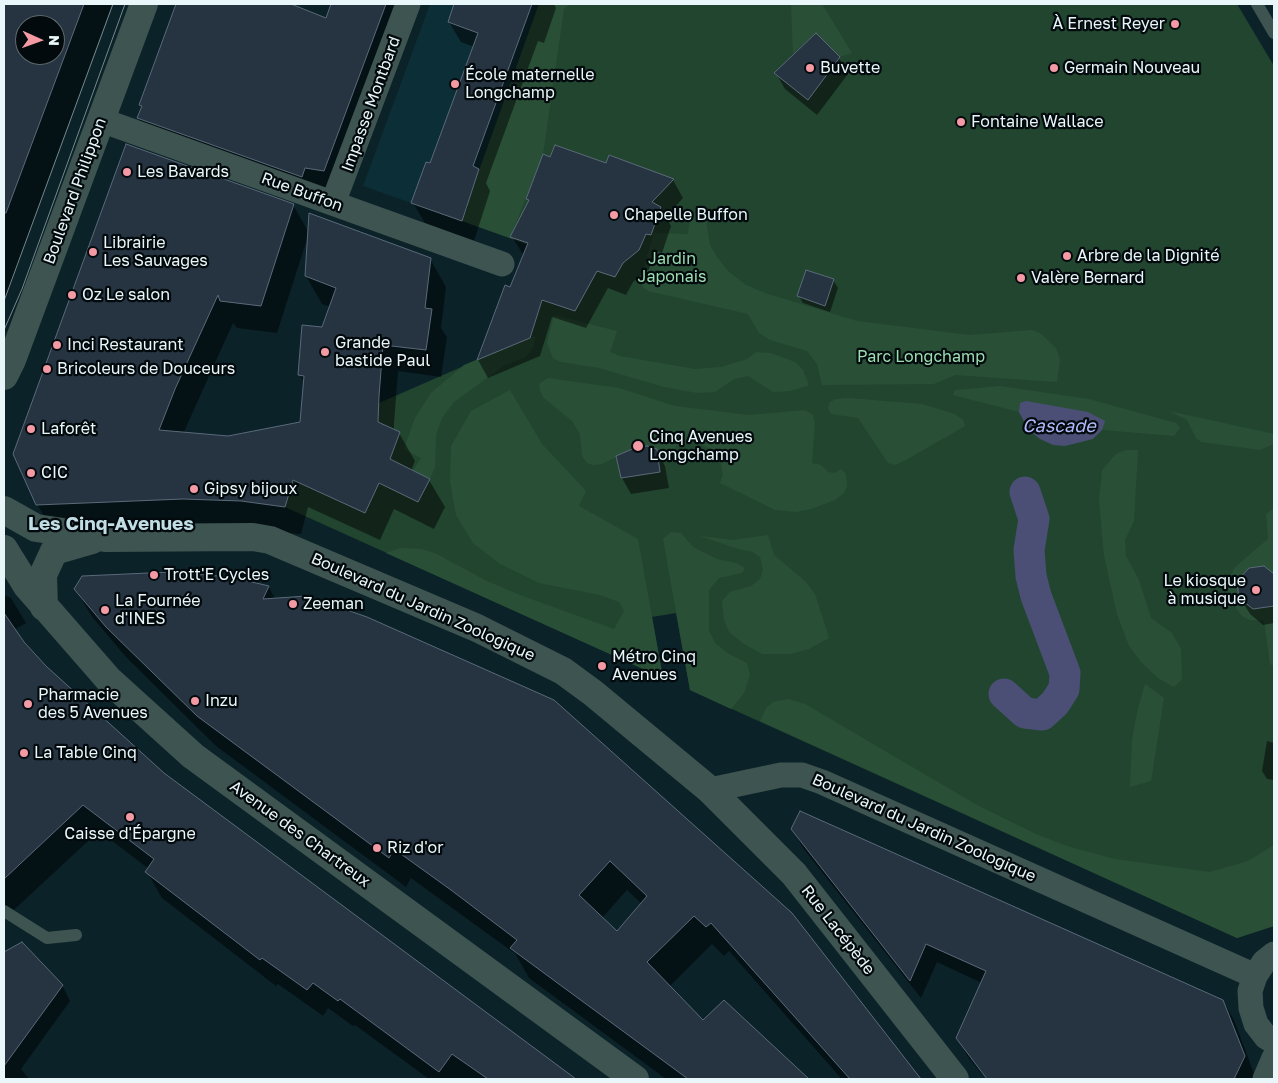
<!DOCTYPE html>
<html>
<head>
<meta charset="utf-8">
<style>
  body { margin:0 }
  #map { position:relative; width:1278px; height:1083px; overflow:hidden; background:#0b2228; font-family:"Golos Text",sans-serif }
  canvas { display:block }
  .frame { position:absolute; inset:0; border:5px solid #e9f7fa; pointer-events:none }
  .north { position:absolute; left:15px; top:15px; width:50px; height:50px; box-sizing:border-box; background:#030a0d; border:1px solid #5f696c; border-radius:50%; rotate:92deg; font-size:14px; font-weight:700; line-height:20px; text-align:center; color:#e9f7fa }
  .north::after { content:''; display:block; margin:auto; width:18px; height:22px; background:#f49aa5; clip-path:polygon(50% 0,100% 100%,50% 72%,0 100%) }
</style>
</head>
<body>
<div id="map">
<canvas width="1278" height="1083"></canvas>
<div class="frame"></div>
<div class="north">N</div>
</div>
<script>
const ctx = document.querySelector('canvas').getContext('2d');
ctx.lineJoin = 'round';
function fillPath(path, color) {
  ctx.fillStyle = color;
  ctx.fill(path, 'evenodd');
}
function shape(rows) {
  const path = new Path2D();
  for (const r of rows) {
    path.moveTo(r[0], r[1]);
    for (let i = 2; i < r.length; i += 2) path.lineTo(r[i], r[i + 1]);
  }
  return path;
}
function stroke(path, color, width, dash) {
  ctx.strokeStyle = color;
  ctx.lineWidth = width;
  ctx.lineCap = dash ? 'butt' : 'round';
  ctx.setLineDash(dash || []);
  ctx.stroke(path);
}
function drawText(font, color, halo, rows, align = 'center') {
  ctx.font = font + ' "Golos Text",sans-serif';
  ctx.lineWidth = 4.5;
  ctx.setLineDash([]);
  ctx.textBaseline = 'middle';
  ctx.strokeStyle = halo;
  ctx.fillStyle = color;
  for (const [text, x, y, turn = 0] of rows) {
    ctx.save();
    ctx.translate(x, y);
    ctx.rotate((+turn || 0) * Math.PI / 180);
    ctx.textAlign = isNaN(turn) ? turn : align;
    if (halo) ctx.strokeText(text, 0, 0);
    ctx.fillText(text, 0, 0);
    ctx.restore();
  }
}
fillPath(shape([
  [430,4,539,4,476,179,464,203,468,207,462,221,363,186]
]), '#0c2e36');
fillPath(shape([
  [539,4,1237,4,1274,66,1274,926,1237,938,690,690,676,613,652,617,663,678,285,507,315,402,379,403,530,337,542,299,548,252,462,221,468,207,464,203,474,178,476,179]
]), '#22452f');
fillPath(shape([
  [539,4,570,4,564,9,543,154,510,238,462,221,468,207,464,203,474,178,476,179],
  [791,4,822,4,852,53,840,57,816,33,793,53],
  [694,213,706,219,710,245,717,257,727,270,746,285,765,293,857,321,969,335,1032,330,1040,333,1056,348,1060,360,1057,382,955,375,934,384,822,385,817,364,807,351,770,340,759,333,748,314,648,291,642,286,641,278,654,233,688,234,690,214],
  [554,315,617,331,610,352,620,356,695,369,721,367,747,359,756,352,771,353,795,362,803,370,809,385,791,391,773,392,748,376,734,379,715,392,697,393,664,387,599,368,561,362,553,358,547,343],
  [530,337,535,337,533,348,525,357,505,365,454,402,442,418,436,435,435,467,430,479,413,471,421,458,404,449,415,418,431,393,464,365],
  [548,378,619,388,675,406,749,415,805,410,813,415,815,423,812,463,821,465,828,472,835,473,841,469,846,474,847,486,844,493,835,500,811,509,796,512,775,510,720,483,723,475,719,453,695,442,676,446,671,455,647,446,637,447,602,464,593,465,587,463,582,456,580,434,572,421,544,398,540,391,539,384],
  [1000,386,1089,399,1176,423,1180,428,1174,436,1102,430,1104,421,1020,403,1019,412,953,395,955,390],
  [510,390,542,444,586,491,579,506,638,539,663,678,386,553,400,548,421,549,435,553,487,581,520,595,614,629,624,611,619,602,600,595,539,583,500,564,473,543,456,515,450,481,451,446,471,411],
  [849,398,922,404,955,414,963,420,965,426,906,460,895,465,888,463,858,418,831,414,828,408,830,402,836,399],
  [1169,411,1274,434,1274,444,1260,450,1201,442,1196,438,1187,420],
  [1126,450,1138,450,1134,521,1125,540,1126,556,1139,580,1151,618,1172,633,1181,649,1182,679,1174,687,1158,678,1141,662,1129,646,1117,614,1104,556,1099,500,1102,470,1116,454],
  [1273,509,1274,574,1264,566,1249,568,1237,581,1239,598,1253,609,1270,606,1274,601,1274,666,1270,664,1264,621,1250,620,1242,616,1230,600,1228,590,1229,579,1235,567,1268,539,1266,514],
  [671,532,681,533,693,547,717,559,736,563,745,568,742,573,719,578,709,590,709,630,715,643,729,654,747,663,750,675,744,693,731,709,690,690,663,539],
  [768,535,774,555,805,581,815,594,829,638,809,649,791,654,762,654,744,644,729,632,724,620,722,601,730,592,751,586,760,579,763,570,760,557,753,552,738,549,700,536,733,540],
  [1145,684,1164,698,1151,781,1130,787,1132,740,1137,712],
  [788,699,805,704,977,805,1038,835,1067,846,1115,859,1210,872,1248,861,1274,845,1274,926,1237,938,760,721,766,708,773,702]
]), '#295037');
fillPath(shape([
  [1026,401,1088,412,1105,421,1102,430,1093,439,1065,446,1053,445,1040,439,1028,429,1019,412,1020,403]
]), '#4b4f75');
fillPath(shape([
  [4,4,112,4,4,303],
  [25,25,55,25,55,55,25,55],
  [177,4,287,4,327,20,332,4,412,4,340,199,155,146,138,118,142,108,141,105],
  [456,4,554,4,556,8,544,43,538,41,486,183,490,191,474,241,425,223,413,203,430,165,474,47,461,42,449,22],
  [839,58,848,74,817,115,785,89,776,73],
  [551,159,607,165,673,180,683,198,666,217,671,226,662,253,656,251,649,269,633,282,626,295,608,288,586,328,552,317,540,356,488,378,478,360,505,287,511,289,524,256,512,237,529,202,528,199],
  [293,205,309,233,430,259,446,287,441,328,447,337,441,377,398,371,394,424,394,431,399,433,415,461,411,471,429,480,445,507,434,529,394,509,380,540,308,507,301,534,199,526,53,532,37,504],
  [308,236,306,276,322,304,331,307,323,328,300,375,304,383,301,423,228,438,183,434,233,323,237,328,277,333],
  [833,280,838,288,830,312,803,303,799,296],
  [656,450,665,466,669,488,631,494,622,478],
  [1264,567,1274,575,1274,623,1263,625,1250,614,1240,598],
  [231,578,269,587,275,599,791,914,920,1079,838,1079,840,1077,729,951,724,956,712,944,669,987,703,1022,724,1002,807,1079,666,1079,529,978,515,953,510,950,411,878,406,887,216,746,125,656,93,618,75,589],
  [627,890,642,904,618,933,602,918],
  [4,595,11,598,26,623,14,630,23,643,69,689,163,774,574,1079,429,1079,355,1025,353,1026,328,1008,323,1016,278,984,276,986,162,898,147,872,149,869,99,831,4,919],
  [1267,741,1274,743,1274,780,1267,779,1262,771],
  [792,829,1223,1001,1234,1020,1255,1076,1254,1079,986,1079,968,1057,957,1038,982,983,937,962,921,998,803,848],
  [21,944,62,985,70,1001,21,1069,29,1079,4,1079,4,954]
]), '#0007');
stroke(shape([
  [1004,694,1025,713,1042,715,1055,703,1064,689,1065,673,1036,596,1031,576,1029,550,1034,519,1025,492]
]), '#4b4f75', 31);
const building = shape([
  [4,4,84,4,6,213,4,213,4,4],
  [25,25,55,25,55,55,25,55,25,25],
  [176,4,291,4,326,18,331,4,386,4,324,171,305,168,302,177,137,118,142,106,139,105,176,4],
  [454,4,532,4,473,166,479,169,462,221,411,203,426,162,430,163,478,33,448,22,454,4],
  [816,33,840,57,808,100,774,73,816,33],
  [126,144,294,204,261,306,220,301,218,295,175,389,159,430,228,436,300,422,304,376,298,375,302,325,322,327,336,288,305,276,309,213,431,258,425,308,432,309,426,350,383,345,379,396,378,422,400,432,390,459,430,479,418,502,379,483,365,513,293,480,285,507,241,501,183,499,36,505,13,454,126,144],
  [555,145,606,163,609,155,674,179,652,202,661,207,651,235,646,234,639,250,623,263,615,277,597,271,575,311,542,300,530,338,477,360,505,285,510,287,528,243,510,237,529,200,526,199,543,154,550,157,555,145],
  [806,270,834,279,825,306,797,296,806,270],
  [647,446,657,449,660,472,621,478,616,456,637,447,647,446],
  [1264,566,1274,574,1274,606,1253,609,1239,598,1237,581,1249,568,1264,566],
  [171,572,231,577,269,586,263,599,307,596,367,617,554,700,792,913,921,1079,850,1079,711,923,706,927,694,916,647,962,703,1020,724,1000,809,1079,688,1079,510,948,517,940,451,890,394,849,389,858,197,716,106,627,74,589,82,576,171,572],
  [610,861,647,896,617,931,579,895,610,861],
  [4,613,24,642,46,666,164,773,576,1079,488,1079,452,1054,439,1072,340,999,338,1001,313,983,307,990,262,958,260,960,145,872,154,859,83,805,4,879,4,613],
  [800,811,1223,1000,1245,1056,1234,1079,987,1079,956,1038,986,971,926,944,910,981,791,829,800,811],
  [22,942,63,985,4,1066,4,952,22,942]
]);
fillPath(building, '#263442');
stroke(building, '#5a6a79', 1);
stroke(shape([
  [1257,4,1274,33],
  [4,911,47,938,76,935]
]), '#3e5451', 12);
stroke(shape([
  [101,120,502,264],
  [333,203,408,4],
  [710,790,781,775,802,775,822,782,1255,976],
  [1274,954,1264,962,1255,976,1250,991,1251,1008,1256,1024,1266,1037,1274,1042],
  [1265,1079,1274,1058]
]), '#3e5451', 25);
stroke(shape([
  [4,376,12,360,144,4],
  [4,510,36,528,105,538,253,537,270,540,477,628,563,671,593,693,710,790,794,874,955,1079],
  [4,549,27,586,109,680,193,756,635,1079],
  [44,607,43,575,54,551,92,540]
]), '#3e5451', 28);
stroke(shape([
  [4,301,113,4],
  [4,330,22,289,125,4]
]), '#75888d', 1);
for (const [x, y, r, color] of [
  [1175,24,5,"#f49aa5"],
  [810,68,5,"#f49aa5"],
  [1054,68,5,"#f49aa5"],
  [455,84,5,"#f49aa5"],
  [961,122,5,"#f49aa5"],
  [127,172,5,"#f49aa5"],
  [614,215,5,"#f49aa5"],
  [93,252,5,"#f49aa5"],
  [1067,256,5,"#f49aa5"],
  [1021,278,5,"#f49aa5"],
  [72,295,5,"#f49aa5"],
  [57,345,5,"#f49aa5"],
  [325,352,5,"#f49aa5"],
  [47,369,5,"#f49aa5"],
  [31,429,5,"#f49aa5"],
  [638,446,6,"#f49aa5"],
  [31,473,5,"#f49aa5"],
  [194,489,5,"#f49aa5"],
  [154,575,5,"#f49aa5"],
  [1256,590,5,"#f49aa5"],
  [293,604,5,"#f49aa5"],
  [105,610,5,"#f49aa5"],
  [602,666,5,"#f49aa5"],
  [195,701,5,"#f49aa5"],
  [28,704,5,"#f49aa5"],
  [24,753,5,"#f49aa5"],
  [130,817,5,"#f49aa5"],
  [377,848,5,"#f49aa5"]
]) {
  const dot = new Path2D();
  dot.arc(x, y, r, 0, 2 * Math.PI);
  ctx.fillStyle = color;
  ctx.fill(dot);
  stroke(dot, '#030a0d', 2);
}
drawText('16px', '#e9f7fa', '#030a0d', [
  ["À Ernest Reyer",1165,24,"right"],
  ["Buvette",820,68],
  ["Germain Nouveau",1064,68],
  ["École maternelle",465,75],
  ["Longchamp",465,93],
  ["Fontaine Wallace",971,122],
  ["Les Bavards",137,172],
  ["Chapelle Buffon",624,215],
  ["Librairie",103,243],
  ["Les Sauvages",103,261],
  ["Arbre de la Dignité",1077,256],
  ["Valère Bernard",1031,278],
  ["Oz Le salon",82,295],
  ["Grande",335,343],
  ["bastide Paul",335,361],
  ["Inci Restaurant",67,345],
  ["Bricoleurs de Douceurs",57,369],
  ["Laforêt",41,429],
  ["Cinq Avenues",649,437],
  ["Longchamp",649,455],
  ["CIC",41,473],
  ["Gipsy bijoux",204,489],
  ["Trott'E Cycles",164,575],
  ["Le kiosque",1246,581,"right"],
  ["à musique",1246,599,"right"],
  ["La Fournée",115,601],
  ["d'INES",115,619],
  ["Zeeman",303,604],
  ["Métro Cinq",612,657],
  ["Avenues",612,675],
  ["Pharmacie",38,695],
  ["des 5 Avenues",38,713],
  ["Inzu",205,701],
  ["La Table Cinq",34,753],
  ["Caisse d'Épargne",130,834,"center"],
  ["Riz d'or",387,848]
], 'left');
drawText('16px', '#e9f7fa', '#030a0d', [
  ["Impasse Montbard",371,104,-70],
  ["Boulevard Philippon",75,191,-70],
  ["Rue Buffon",302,192,20],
  ["Boulevard du Jardin Zoologique",423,607,24],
  ["Boulevard du Jardin Zoologique",924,828,24],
  ["Avenue des Chartreux",300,834,36],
  ["Rue Lacépède",838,930,52]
]);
drawText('16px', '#9ddfb2', '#030a0d', [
  ["Jardin",672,259],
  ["Japonais",672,277],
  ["Parc Longchamp",921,357]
]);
drawText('italic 18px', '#b2bafb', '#030a0d', [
  ["Cascade",1059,426]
]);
drawText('bold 19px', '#c2dee5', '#030a0d', [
  ["Les Cinq-Avenues",111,524]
]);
</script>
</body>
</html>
